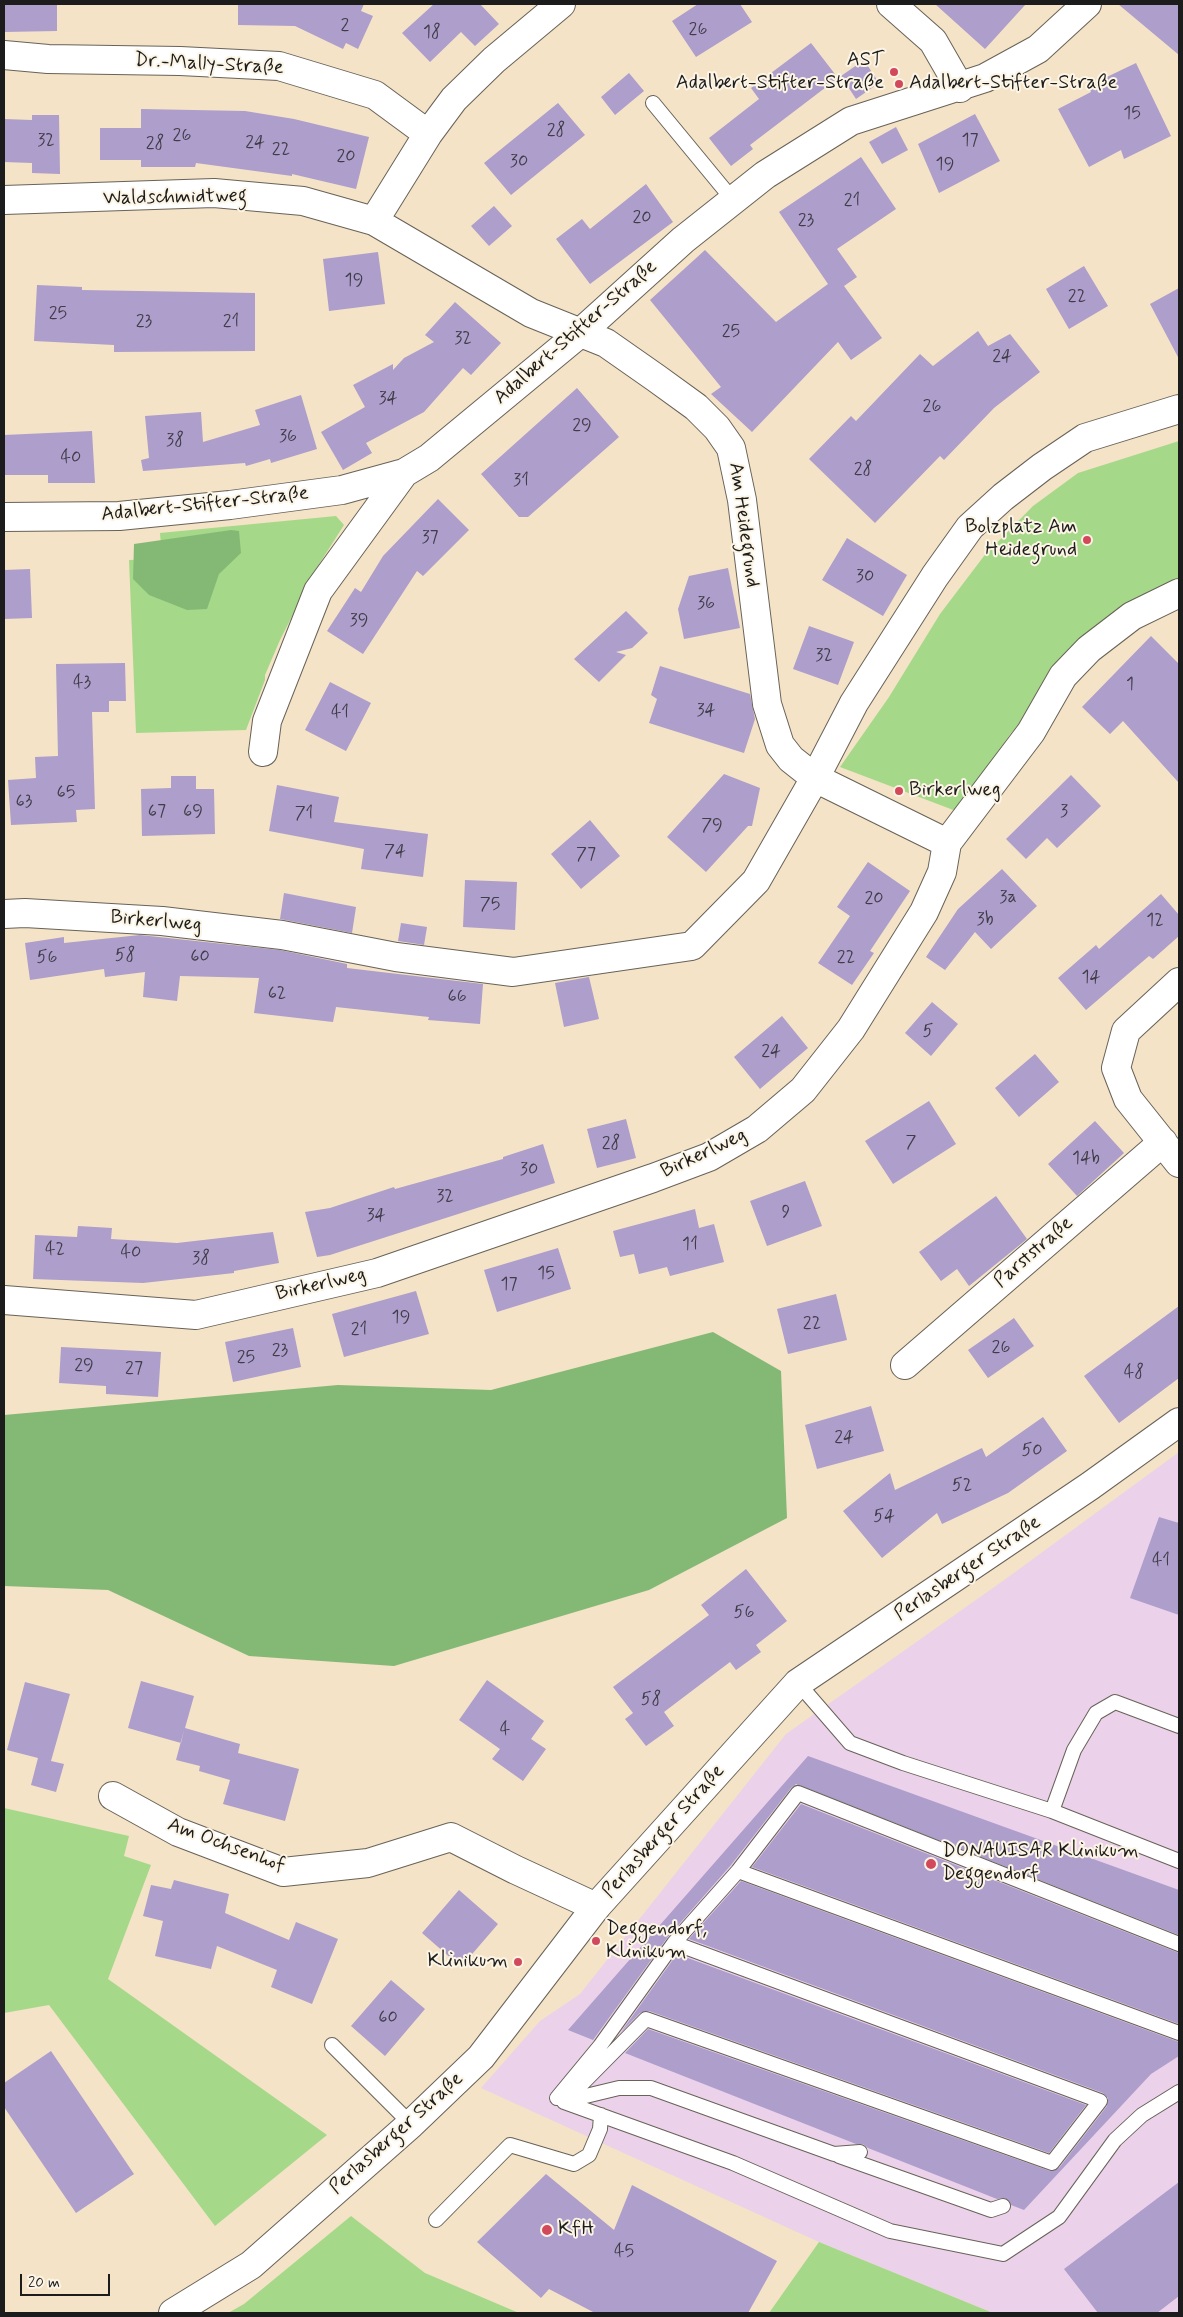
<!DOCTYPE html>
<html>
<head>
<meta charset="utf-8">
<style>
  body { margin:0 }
  #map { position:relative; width:1183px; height:2317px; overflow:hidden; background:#f4e3c7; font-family:Mynerve,sans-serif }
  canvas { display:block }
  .frame { position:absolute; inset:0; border:5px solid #1c1c1c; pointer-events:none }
  .scale { position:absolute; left:20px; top:2274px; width:90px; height:22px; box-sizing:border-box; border:2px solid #1c1c1c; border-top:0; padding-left:6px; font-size:15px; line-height:18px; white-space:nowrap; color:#1c1c1c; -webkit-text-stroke:4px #fcf5e5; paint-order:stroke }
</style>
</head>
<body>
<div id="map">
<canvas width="1183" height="2317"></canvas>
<div class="frame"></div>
<div class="scale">20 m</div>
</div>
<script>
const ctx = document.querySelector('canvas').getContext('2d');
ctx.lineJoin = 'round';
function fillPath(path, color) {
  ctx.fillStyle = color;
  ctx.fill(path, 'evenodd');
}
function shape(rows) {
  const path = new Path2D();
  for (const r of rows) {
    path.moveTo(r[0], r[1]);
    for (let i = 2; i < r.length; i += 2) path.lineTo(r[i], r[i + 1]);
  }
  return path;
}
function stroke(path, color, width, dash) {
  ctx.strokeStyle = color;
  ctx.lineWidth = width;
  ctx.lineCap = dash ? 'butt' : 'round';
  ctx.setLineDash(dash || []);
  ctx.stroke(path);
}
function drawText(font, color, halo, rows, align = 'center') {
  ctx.font = font + ' Mynerve,sans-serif';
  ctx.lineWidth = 4;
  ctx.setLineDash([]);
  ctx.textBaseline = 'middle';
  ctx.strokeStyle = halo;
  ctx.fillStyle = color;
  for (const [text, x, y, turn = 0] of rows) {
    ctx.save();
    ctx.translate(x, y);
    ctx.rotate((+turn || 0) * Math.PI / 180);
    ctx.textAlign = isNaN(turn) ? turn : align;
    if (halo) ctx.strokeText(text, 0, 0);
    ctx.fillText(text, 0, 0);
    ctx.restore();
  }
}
fillPath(shape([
  [1179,1452,1179,2313,993,2313,819,2242,481,2088,540,2021,580,1994,786,1734,1007,1578]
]), '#ecd1ea');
fillPath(shape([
  [1179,441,1179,586,1102,647,1011,733,956,811,840,767,889,697,940,614,984,556,1033,506,1078,473],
  [336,516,344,525,316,569,280,640,265,675,265,680,246,730,136,733,129,560,162,559,160,533],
  [4,1808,129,1836,124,1856,151,1865,108,1979,327,2135,215,2226,49,2005,4,2013],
  [351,2216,425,2273,519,2313,228,2313,244,2304],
  [819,2242,993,2313,769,2313]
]), '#a5d989');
fillPath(shape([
  [231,530,239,531,241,553,219,574,207,609,187,610,149,595,133,579,134,544],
  [713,1332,781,1371,787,1518,649,1590,394,1666,249,1656,108,1590,4,1586,4,1415,338,1385,491,1390]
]), '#84b975');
fillPath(shape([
  [4,4,57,4,57,31,4,32],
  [238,4,364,4,361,11,373,16,358,49,346,43,343,49,295,26,238,25],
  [434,4,480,4,499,24,475,46,461,32,430,62,402,33],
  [698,4,740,4,752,22,696,57,672,21],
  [935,4,1026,4,985,49],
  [1118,4,1179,4,1179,55],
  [811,43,838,78,750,145,753,149,731,166,709,138,759,99,751,88],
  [864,60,879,83,856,99,841,76],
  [1136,63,1171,136,1124,159,1121,150,1089,167,1058,109,1091,92,1088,86],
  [629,73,644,91,615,115,601,97],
  [558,103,585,135,511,195,484,163],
  [141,109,245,111,294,119,369,137,356,189,292,174,292,176,196,163,195,167,141,167,141,160,100,160,100,128,141,128],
  [975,114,1000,161,939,193,918,144],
  [32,115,59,115,60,174,32,173,32,163,4,162,4,119,32,120],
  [896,127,908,150,882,164,869,142],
  [861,157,896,209,837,249,857,277,844,286,882,338,851,360,838,342,752,432,711,394,721,387,650,300,705,250,776,322,828,284,779,212],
  [646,184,673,222,590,284,556,239,582,219,590,229],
  [494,206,512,226,489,246,471,226],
  [378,252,385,304,329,311,323,259],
  [1084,266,1108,306,1069,329,1046,289],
  [37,285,82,287,82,290,255,293,255,351,114,352,114,345,34,341],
  [1179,288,1179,359,1150,304],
  [455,302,501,343,471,375,463,368,424,412,366,443,372,453,343,470,321,432,365,407,353,385,393,364,393,370,404,358,434,342,425,335],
  [978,331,988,346,1010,334,1040,372,994,408,944,460,940,456,875,523,809,459,851,416,856,421,920,354,933,366],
  [577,388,619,437,528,517,519,517,481,474],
  [301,395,317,449,271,463,270,459,246,466,245,463,143,471,141,460,149,458,145,416,201,412,203,442,260,425,255,410],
  [92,431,95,483,48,483,48,475,4,475,4,435],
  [438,499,469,530,423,576,417,571,363,654,327,631,355,588,361,592,383,556],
  [847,538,907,575,883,616,822,580],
  [728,568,740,628,684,639,678,609,689,576],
  [30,569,32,618,4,619,4,570],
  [626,611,648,633,632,648,616,652,626,655,599,682,574,659],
  [809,626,854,642,838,685,793,669],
  [1151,636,1179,664,1179,783,1123,721,1110,734,1082,707],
  [125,663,126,701,109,701,109,712,92,712,95,809,76,810,77,822,11,825,8,780,36,778,35,757,58,756,56,664],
  [660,666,750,694,755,719,744,753,649,723,657,699,651,695],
  [330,682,371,703,346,751,305,730],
  [724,774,760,788,752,826,748,826,706,872,667,837],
  [1071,775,1101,806,1057,848,1047,838,1026,859,1006,839],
  [171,776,196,776,196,789,214,789,215,834,142,836,141,789,171,788],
  [277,785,339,797,334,822,428,834,423,877,361,869,364,849,269,831],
  [590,820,620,856,581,889,551,854],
  [868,862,910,891,870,951,874,953,852,985,818,963,850,916,837,907],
  [1002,869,1037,906,991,949,975,932,945,970,926,957,958,909],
  [465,880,517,882,515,930,463,927],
  [284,893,356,907,352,933,280,919],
  [1161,894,1179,915,1179,936,1153,959,1149,956,1086,1010,1058,978,1096,945,1099,949],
  [401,923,427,927,424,945,398,941],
  [140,935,280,950,347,964,347,968,483,984,480,1024,428,1020,429,1017,336,1007,333,1022,254,1013,259,978,180,976,177,1001,143,997,145,972,105,977,104,969,30,980,25,943,64,937,64,943],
  [589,977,599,1019,564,1027,555,983],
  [932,1002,958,1024,931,1056,905,1033],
  [782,1016,808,1048,760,1089,734,1057],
  [1035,1054,1059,1082,1019,1117,995,1088],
  [929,1101,956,1144,893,1184,865,1141],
  [626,1119,636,1158,597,1168,587,1129],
  [1095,1121,1124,1153,1077,1196,1048,1164],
  [543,1144,555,1183,330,1255,317,1257,305,1212,330,1208,394,1187,395,1189,503,1159,503,1157],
  [805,1181,822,1226,767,1246,750,1201],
  [996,1196,1027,1239,969,1286,957,1269,941,1281,919,1252],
  [695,1209,699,1228,714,1224,724,1262,670,1276,667,1267,639,1274,634,1254,620,1257,613,1231],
  [78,1226,112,1228,111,1239,177,1243,273,1232,279,1263,234,1271,234,1273,143,1283,33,1279,35,1235,77,1237],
  [558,1248,571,1289,497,1312,484,1270],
  [416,1291,429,1334,344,1357,332,1314],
  [836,1294,847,1340,788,1354,777,1309],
  [1179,1306,1179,1378,1119,1423,1084,1376],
  [1014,1318,1034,1346,988,1378,968,1350],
  [293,1328,301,1367,233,1382,225,1342],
  [61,1347,161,1352,158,1397,106,1394,106,1386,59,1383],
  [871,1406,884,1451,817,1469,805,1425],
  [1043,1417,1067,1451,1008,1493,942,1524,937,1513,882,1558,843,1511,890,1473,895,1490,982,1448,986,1457],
  [1159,1517,1179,1523,1179,1615,1130,1598],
  [746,1569,787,1621,756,1645,761,1652,736,1670,730,1662,664,1712,674,1726,646,1746,625,1719,633,1713,613,1687,709,1615,701,1605],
  [487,1680,544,1721,531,1739,546,1749,523,1781,492,1759,500,1749,459,1720],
  [141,1681,194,1696,185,1728,240,1744,238,1753,299,1769,285,1821,223,1804,230,1780,199,1771,200,1766,176,1760,184,1730,181,1743,128,1728],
  [25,1682,70,1694,51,1761,64,1764,56,1792,31,1785,38,1758,7,1750],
  [808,1756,1179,1890,1179,1935,796,1784,791,1788,731,1865,667,1938,593,2040,568,2030],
  [801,1804,1179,1953,1179,2024,752,1867],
  [174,1880,229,1894,225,1913,289,1940,296,1922,338,1939,312,2004,271,1987,277,1970,217,1946,211,1969,155,1956,163,1921,143,1916,151,1885,171,1889],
  [741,1881,1179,2042,1179,2056,1151,2074,1024,2210,1011,2205,1005,2198,997,2199,868,2148,863,2144,856,2144,625,2053,648,2029,1050,2171,1059,2168,1107,2106,1108,2098,1103,2093,689,1939],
  [459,1890,498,1924,461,1967,422,1933],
  [677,1954,1086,2105,1049,2153,649,2011,640,2013,621,2032],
  [391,1980,425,2009,385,2056,351,2026],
  [51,2051,134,2174,76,2213,4,2107,4,2083],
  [546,2174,614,2230,632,2185,777,2261,748,2313,595,2313,549,2289,541,2298,477,2242],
  [1179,2182,1179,2296,1157,2313,1098,2313,1064,2269]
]), '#ad9ecb');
const service = shape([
  [653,103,733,200],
  [798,1683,850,1743,903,1763,1052,1811],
  [1179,1726,1115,1702,1096,1713,1074,1750,1052,1811,1179,1861],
  [738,1871,1179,2033],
  [332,2045,411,2124],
  [557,2098,600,2046,674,1943,738,1871,798,1793,1179,1944],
  [565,2101,619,2088,651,2088,834,2154,860,2152],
  [564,2102,646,2019,1052,2163,1100,2101,674,1943],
  [564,2102,733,2163,890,2231,1003,2254,1059,2217,1115,2140,1142,2115,1179,2092],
  [839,2156,991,2210,1003,2206],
  [436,2220,510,2145,574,2164,589,2155,600,2129,601,2115]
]);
const minor = shape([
  [891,4,933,41,960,88],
  [4,55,48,59,180,61,279,66,375,95,428,134],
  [4,200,214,193,303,201,374,221,531,313,606,343,656,378,696,407,717,428,731,448,742,500,767,704,780,745,791,759,815,778,854,703,935,576,970,527,1003,497,1042,467,1085,438,1179,409],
  [374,221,428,134,454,99,494,60,561,4],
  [4,517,119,516,230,505,342,490,404,473,429,458,579,334,683,240,765,175,851,121,985,78,1038,49,1087,4],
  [263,752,267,721,318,591,404,473],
  [4,914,25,913,162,921,282,935,396,957,513,972,692,946,756,881,815,778,947,843],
  [1179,982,1126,1031,1116,1068,1128,1099,1179,1163],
  [4,1300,196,1315,377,1273,653,1178,709,1157,757,1129,803,1090,851,1029,924,912,942,872,947,843,1031,732,1063,676,1089,649,1132,616,1179,593],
  [905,1365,1163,1142],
  [113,1796,178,1832,283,1872,368,1863,451,1837,516,1870,596,1907]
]);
const tertiary = shape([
  [173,2313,251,2265,411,2124,481,2057,596,1907,798,1683,1090,1486,1179,1422]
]);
stroke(service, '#686258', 16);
stroke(minor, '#686258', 30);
stroke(tertiary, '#686258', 30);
stroke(service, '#fff', 14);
stroke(minor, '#fff', 28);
stroke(tertiary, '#fff', 28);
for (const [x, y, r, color] of [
  [894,72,5,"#d1495b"],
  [899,84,5,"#d1495b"],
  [1087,540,5,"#d1495b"],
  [899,791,5,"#d1495b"],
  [931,1864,6,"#d1495b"],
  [596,1941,5,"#d1495b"],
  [518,1962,5,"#d1495b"],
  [547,2230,6,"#d1495b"]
]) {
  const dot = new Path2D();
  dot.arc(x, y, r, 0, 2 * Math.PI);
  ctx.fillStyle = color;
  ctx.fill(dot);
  stroke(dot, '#fcf5e5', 2);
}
drawText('18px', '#403c48', null, [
  ["2",345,26],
  ["26",698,30],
  ["18",432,33],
  ["15",1132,114],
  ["28",556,131],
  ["26",182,136],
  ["32",46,141],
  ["17",970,141],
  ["24",255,143],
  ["28",155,144],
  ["22",281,150],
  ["20",346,157],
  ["30",519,162],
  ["19",945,165],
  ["21",852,201],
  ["20",642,218],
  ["23",806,221],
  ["19",354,281],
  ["22",1077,297],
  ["25",58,314],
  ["23",144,322],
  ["21",231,322],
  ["25",731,332],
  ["32",463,339],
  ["24",1002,357],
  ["34",388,399],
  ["26",932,407],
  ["29",582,426],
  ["36",288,437],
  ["38",175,441],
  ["40",71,458],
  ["28",863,470],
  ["31",521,481],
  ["37",430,538],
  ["30",865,577],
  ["36",706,604],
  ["39",359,621],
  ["32",824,656],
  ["43",82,683],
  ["1",1130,685],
  ["34",706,711],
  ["41",340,713],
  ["65",66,793],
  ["63",24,802],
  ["67",157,812],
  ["69",193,812],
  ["3",1064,812],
  ["71",304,814],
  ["79",712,826],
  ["74",395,852],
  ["77",586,855],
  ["3a",1008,898],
  ["20",874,899],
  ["75",490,905],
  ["3b",985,920],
  ["12",1155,921],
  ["58",125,956],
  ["60",200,957],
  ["56",47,958],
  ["22",846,958],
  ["14",1091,978],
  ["62",277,994],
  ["66",457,997],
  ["5",928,1032],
  ["24",771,1052],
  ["7",911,1143],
  ["28",611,1144],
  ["14b",1086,1159],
  ["30",529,1170],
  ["32",445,1197],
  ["9",786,1213],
  ["34",376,1216],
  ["11",690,1245],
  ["42",55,1250],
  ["40",131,1253],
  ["38",201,1259],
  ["15",546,1274],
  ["17",509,1285],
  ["19",401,1318],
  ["22",812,1324],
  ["21",359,1330],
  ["26",1001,1348],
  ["23",280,1351],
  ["25",246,1358],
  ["29",84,1366],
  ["27",134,1369],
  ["48",1134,1373],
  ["24",844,1438],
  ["50",1032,1451],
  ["52",962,1486],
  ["54",884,1517],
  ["41",1161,1561],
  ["56",744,1613],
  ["58",651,1700],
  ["4",505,1730],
  ["60",388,2018],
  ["45",624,2252]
]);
drawText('20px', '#1c1c1c', '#fcf5e5', [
  ["AST",884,61,"right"],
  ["Adalbert-Stifter-Straße",884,84,"right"],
  ["Adalbert-Stifter-Straße",909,84],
  ["Bolzplatz Am",1077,528,"right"],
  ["Heidegrund",1077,551,"right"],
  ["Birkerlweg",909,791],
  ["DONAUISAR Klinikum",942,1852],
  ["Deggendorf",942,1875],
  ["Deggendorf,",606,1930],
  ["Klinikum",606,1953],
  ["Klinikum",508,1962,"right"],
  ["KfH",558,2230]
], 'left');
drawText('20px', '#1c1c1c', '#fcf5e5', [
  ["Dr.-Mally-Straße",209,65,3],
  ["Waldschmidtweg",175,198,-1],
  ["Adalbert-Stifter-Straße",576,333,-41],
  ["Adalbert-Stifter-Straße",205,505,-6],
  ["Am Heidegrund",743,525,82],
  ["Birkerlweg",156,922,5],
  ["Birkerlweg",704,1154,-25],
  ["Parststraße",1034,1253,-41],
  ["Birkerlweg",321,1285,-13],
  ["Perlasberger Straße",968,1569,-34],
  ["Perlasberger Straße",664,1832,-48],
  ["Am Ochsenhof",226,1846,20],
  ["Perlasberger Straße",397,2134,-42]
]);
</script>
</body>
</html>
